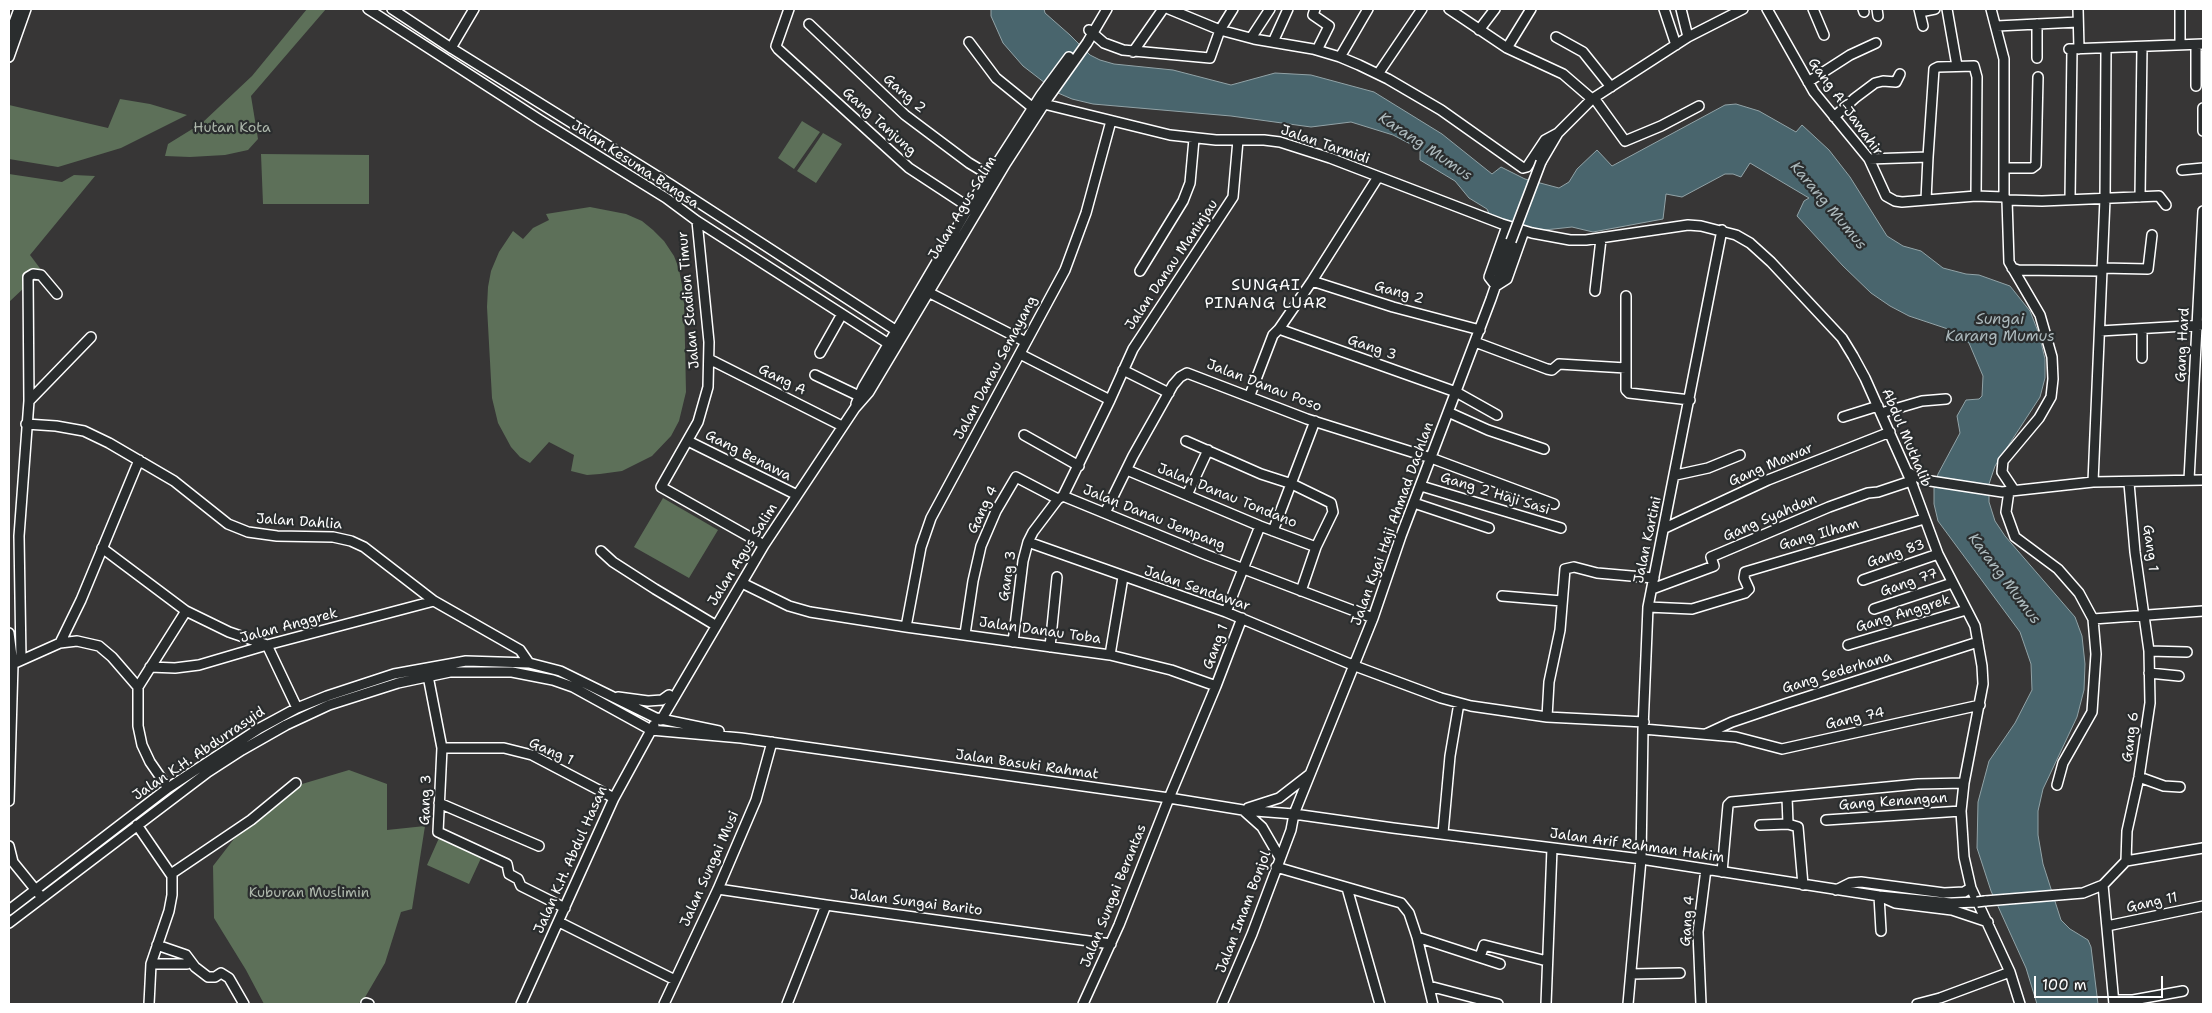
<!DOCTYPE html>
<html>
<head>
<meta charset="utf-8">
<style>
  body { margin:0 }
  #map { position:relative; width:2212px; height:1013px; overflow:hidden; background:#373636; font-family:"Shantell Sans",sans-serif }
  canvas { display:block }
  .frame { position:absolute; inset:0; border:10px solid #fff; pointer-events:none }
  .scale { position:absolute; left:2034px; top:976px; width:129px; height:22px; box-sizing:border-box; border:2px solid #fff; border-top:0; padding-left:6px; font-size:15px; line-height:18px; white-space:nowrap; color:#fff; -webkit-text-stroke:4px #2a2d2e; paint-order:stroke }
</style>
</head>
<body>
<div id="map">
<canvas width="2212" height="1013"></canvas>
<div class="frame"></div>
<div class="scale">100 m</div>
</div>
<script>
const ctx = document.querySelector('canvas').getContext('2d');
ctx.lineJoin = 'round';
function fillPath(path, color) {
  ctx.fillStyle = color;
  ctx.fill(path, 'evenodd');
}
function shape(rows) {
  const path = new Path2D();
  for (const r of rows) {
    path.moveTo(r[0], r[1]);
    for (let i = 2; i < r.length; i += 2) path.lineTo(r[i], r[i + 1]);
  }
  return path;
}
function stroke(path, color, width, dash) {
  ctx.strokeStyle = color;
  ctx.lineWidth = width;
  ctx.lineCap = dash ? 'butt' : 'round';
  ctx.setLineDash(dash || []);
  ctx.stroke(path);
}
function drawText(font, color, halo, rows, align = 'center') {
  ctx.font = font + ' "Shantell Sans",sans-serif';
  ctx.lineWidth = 4.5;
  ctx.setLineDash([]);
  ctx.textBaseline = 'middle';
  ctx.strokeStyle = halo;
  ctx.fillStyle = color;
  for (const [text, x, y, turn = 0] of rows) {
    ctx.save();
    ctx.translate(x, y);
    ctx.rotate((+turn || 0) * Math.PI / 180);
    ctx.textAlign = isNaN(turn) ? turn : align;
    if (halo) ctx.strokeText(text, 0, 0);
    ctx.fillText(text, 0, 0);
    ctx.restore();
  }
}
fillPath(shape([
  [307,9,326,9,251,96,258,139,248,150,225,155,190,157,165,156,168,144,202,123,252,76],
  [120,99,150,104,187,115,121,148,58,167,9,159,9,105,108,128],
  [802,121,820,132,794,169,778,158],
  [823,133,842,144,816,183,797,171],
  [261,154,369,155,369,204,263,204],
  [9,174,62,182,74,175,95,176,30,255,42,271,9,302],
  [590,207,626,214,642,221,653,230,664,241,674,256,679,269,684,297,686,392,679,421,671,436,652,456,622,471,600,474,587,475,571,471,574,455,549,442,530,463,520,457,511,447,498,423,492,398,487,307,488,287,491,271,499,252,513,231,523,239,533,228,549,220,546,214],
  [663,498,718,530,689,578,634,547],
  [349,770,387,784,387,830,425,826,412,909,401,912,385,963,364,999,358,1004,264,1004,246,970,214,918,213,866,247,822,292,787],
  [439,838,482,856,469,884,427,865]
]), '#5d7059');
const water = shape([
  [991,9,1044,9,1045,13,1070,35,1090,55,1100,60,1114,64,1173,70,1231,85,1275,73,1311,75,1374,92,1442,134,1492,174,1501,167,1525,179,1559,188,1569,182,1577,169,1597,150,1612,166,1725,105,1736,104,1759,111,1796,132,1802,125,1829,150,1850,177,1887,236,1903,246,1921,251,1943,268,1966,274,1979,275,2010,286,2030,311,2039,334,2045,359,2045,378,2040,397,1995,466,1989,484,1989,502,1995,521,2005,536,2075,617,2082,636,2085,664,2084,690,2077,717,2043,789,2038,811,2038,835,2043,864,2061,920,2070,929,2088,940,2091,947,2098,1004,2037,1004,2026,968,1991,891,1977,848,1978,802,1989,761,2015,723,2032,690,2031,664,2020,632,1938,521,1934,504,1934,488,1938,474,1960,433,1957,416,1966,400,1979,399,1982,396,1983,376,1969,343,1960,336,1948,329,1909,316,1890,306,1871,293,1843,266,1797,216,1804,201,1809,198,1750,163,1741,177,1733,174,1725,174,1682,197,1666,194,1663,219,1593,232,1572,227,1535,231,1491,218,1487,209,1469,198,1455,181,1420,160,1420,149,1393,135,1351,122,1311,127,1231,116,1093,104,1072,99,1058,93,1023,66,1003,43,991,16,991,9]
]);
fillPath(water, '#49656d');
stroke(water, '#92a3a7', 1);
const minor = shape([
  [368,9,540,120,666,198,697,221,895,348],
  [392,9,451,48,670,184,903,335],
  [789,9,776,46,778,49,909,168,973,210],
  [1169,9,1220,30,1254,39,1313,49,1340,57,1359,65,1388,79,1441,110,1523,168,1527,167,1545,140,1558,133],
  [1315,9,1313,15,1329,26,1317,50],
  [1449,9,1507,48,1563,74,1592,99],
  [1664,9,1676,45],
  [1681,9,1688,37],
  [1767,9,1814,92,1869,159,1886,196,1895,201,1902,202,1976,196,2004,197],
  [1813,9,1824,35],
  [1863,9,1864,12],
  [1877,9,1878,16],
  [1919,9,1923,26],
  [1947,9,1957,66],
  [1991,9,2004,59,2004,197],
  [2078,9,2079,49],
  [1920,12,1935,9],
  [809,24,905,115,969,163,989,175],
  [2037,24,2037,58],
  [1997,26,2078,22],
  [1089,30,1104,43,1123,50,1210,58,1220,30,1233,9],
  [1479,30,1495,9],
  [9,36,19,9],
  [1556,37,1583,52,1611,87],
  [1251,38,1270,9],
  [969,42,996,78,1033,108],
  [1273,42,1288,9],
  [2180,45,2180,9],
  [2196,45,2196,86],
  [451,48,474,9],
  [1507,48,1531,9],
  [2069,49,2203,44],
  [1133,52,1163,9],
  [9,57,26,9],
  [1340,57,1368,9],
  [1378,74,1422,9],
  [1808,82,1850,55,1876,43],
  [1594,98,1625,141,1661,126,1699,106],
  [1044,104,1170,135,1216,140,1264,140,1280,142,1330,158,1502,224,1532,233,1570,240,1586,240,1688,225,1701,226,1736,235,1750,243,1771,262,1842,338,1853,356,1865,378,1911,481,1938,554,1975,626,1982,666,1983,684,1964,783,1961,811,1964,857,1971,888,2010,972,2020,1004],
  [2203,108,2203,131],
  [1834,117,1855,98,1875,83,1883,81,1896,82,1900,74],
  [1869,159,1928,157,1934,69,1938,67,1974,66,1977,77,1976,196],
  [1541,162,1558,133,1592,99,1688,37,1743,9],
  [2004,168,2032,168,2036,165,2038,77],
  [2182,170,2203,168],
  [2004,197,2007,200,2042,201,2159,196,2166,205],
  [2140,197,2142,47],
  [2070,199,2072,49],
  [1926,200,1928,157],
  [2007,200,2009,262,2040,315,2052,357,2053,379,2051,397,2039,418,2003,461,2002,472,2014,490],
  [697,221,709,342,708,387,698,422,661,487,764,545],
  [1507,226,1489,277,1496,286,1507,279,1524,231],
  [1511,241,1491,299,1401,536,1373,618,1294,814,1393,828,1641,859,1879,896,1951,903,1977,902],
  [2012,268,2018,270,2101,271],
  [2102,268,2148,269,2152,235],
  [1140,271,1183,201,1190,183,1194,139],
  [1312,281,1393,307,1480,330],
  [1595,291,1601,239],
  [928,292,1026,342],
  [1626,296,1626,390,1629,393,1690,400],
  [1279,329,1456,392,1497,415],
  [2142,329,2142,358],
  [2100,331,2202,325],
  [1475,342,1547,369,1552,370,1559,364,1626,368],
  [820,353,842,314],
  [1020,354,1110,400,1063,496,1207,555,1373,618],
  [709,359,842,426],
  [1123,370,1169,393],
  [815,375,859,396],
  [1250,395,1273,335,1279,329,1312,281,1378,177],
  [1110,400,1133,349,1233,197,1238,140],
  [29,401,91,337],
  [856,404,863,387,969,207,1041,95,1069,57],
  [1448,412,1488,430,1544,449],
  [1881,413,1922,401,1946,399],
  [1843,417,1878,406],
  [26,424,56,426,84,431,109,443,174,481,228,524,248,532,277,536,333,537,351,541,364,547,434,601,520,650,529,663],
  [1024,435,1079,466],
  [688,441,797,495],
  [1186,441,1261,474,1292,484,1331,503,1333,512,1316,547,1301,591],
  [1127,470,1260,526,1316,547],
  [1907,472,1924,480,2002,492,2093,482,2203,480],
  [1676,475,1708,468,1740,455],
  [2189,480,2203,211],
  [2093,482,2105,199,2106,49],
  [1421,486,1561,528],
  [2009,491,2006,512,2015,537,2058,569,2079,593,2093,619,2096,654,2092,712,2063,763,2057,785],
  [1187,495,1208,450],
  [1414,503,1489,528],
  [1105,513,1133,456,1173,385,1180,377,1187,373,1307,419,1431,458,1554,504],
  [1665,528,1768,480,1890,432],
  [1273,531,1315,421],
  [1028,542,1226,612,1355,666,1441,698,1471,706,1547,717,1644,722],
  [102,548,186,611,229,632,267,645,297,708],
  [601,551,613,562,655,589,715,625],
  [1863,580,1938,554],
  [742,583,789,606,810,612,906,627,1110,655,1171,670,1216,686,1169,798,1119,925,1083,1004],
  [1652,589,1714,566,1711,557,1829,507,1868,493,1878,492,1911,481],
  [1502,596,1562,601],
  [1648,607,1692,609,1745,593,1749,589,1744,578,1745,572,1924,519],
  [1874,609,1952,583],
  [1226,612,1260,526],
  [2093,619,2203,611],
  [906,627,921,547,931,518,1065,270,1086,213,1111,121],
  [9,633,13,664,9,801],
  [965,634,973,581,981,546,996,511,1016,477,1058,499],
  [1013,642,1023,561,1028,542,1033,532,1058,499,1063,496],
  [60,643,81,600,139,460],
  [1848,645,1966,610],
  [1050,647,1057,577],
  [2149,651,2187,652],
  [1110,655,1123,577],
  [21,659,19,536,29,401,28,277,33,274,41,275,57,294],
  [13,664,60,643,77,641,99,646,112,657,138,687,138,726,142,745,150,762,168,788],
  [150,667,175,668,199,665,267,645,434,601],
  [2149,673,2179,676],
  [428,676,442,748,438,832,507,864,509,874,518,879,521,886,565,908],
  [1216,686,1242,618],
  [138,687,186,611],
  [618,697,648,701,662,700,669,695],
  [1547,717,1549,682,1560,630,1565,569,1574,567,1597,573,1654,578],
  [661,720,764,545,855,408,869,392,1006,163,1048,98,1087,43,1107,9],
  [1643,729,1736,737,1782,749,1980,705],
  [1706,734,1732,722,1785,704,1978,642],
  [442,748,504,748,532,755,614,798],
  [2139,777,2164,786,2180,787],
  [439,803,539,846],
  [1248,808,1279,798,1310,774],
  [1243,810,1262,827,1280,858],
  [1826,820,1961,811],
  [1788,824,1798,827,1803,885],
  [137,825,172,876,172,895,169,911,151,964,149,1004],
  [1760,825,1788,824,1787,797],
  [1443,833,1450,756,1459,703],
  [9,846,13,862,39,894],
  [2126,861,2127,831,2139,777,2150,703,2149,651,2135,552,2129,483],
  [1276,867,1401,903,1409,913,1417,937,1433,1004],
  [1722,872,1728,805,1731,802,1918,784,1964,783],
  [171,874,251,820,296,783],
  [2103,885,2114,1004],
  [1347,888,1380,1004],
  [718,889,826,905,1111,944],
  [1836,890,1850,883,1861,882,1944,893,1964,892,1971,888],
  [1879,896,1881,931],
  [1886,899,1895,903,1952,910,1988,922],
  [1985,901,2083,893,2103,885,2126,861,2203,848],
  [9,910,168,788,260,728,297,708,327,696,394,674,466,661,529,663,560,671,656,718,719,731],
  [559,922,675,980],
  [9,923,208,772,242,750,286,725,329,705,398,683,450,672,512,672,553,680,573,687,651,730,741,738,1169,798,1243,810,1294,814,1291,830,1252,934,1222,1004],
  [2107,926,2203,906],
  [1417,937,1500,964],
  [157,945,186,955,195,967,208,977,215,977,221,973,229,978,244,1004],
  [1480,957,1484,945,1547,961],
  [151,964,187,964],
  [1631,974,1680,973],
  [1429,986,1498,1004],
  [2114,1000,2133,1000,2183,991],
  [366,1003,369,1004],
  [521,1004,614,798,654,725],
  [664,1004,718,889,756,800,772,742],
  [787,1004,826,905],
  [1546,1004,1552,848],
  [1628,1004,1641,859,1643,729,1648,607,1722,230],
  [1701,1004,1698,932,1706,869],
  [1917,1004,1940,998,2010,972]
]);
stroke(minor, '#fff', 12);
stroke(minor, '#2a2d2e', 9);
const minorBridge = shape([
  [1511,241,1541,162],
  [1977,902,1985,901]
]);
stroke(minorBridge, '#fff', 12, []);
stroke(minorBridge, '#2a2d2e', 9);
drawText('14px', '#fff', '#2a2d2e', [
  ["Gang 2",904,94,41],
  ["Gang Al-Jawahir",1845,107,54],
  ["Gang Tanjung",879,122,42],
  ["Jalan Tarmidi",1325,145,19],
  ["Jalan Kesuma Bangsa",635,165,33],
  ["Jalan Agus Salim",963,208,-59],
  ["Jalan Danau Maninjau",1172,265,-56],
  ["Gang 2",1399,293,16],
  ["Jalan Stadion Timur",689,300,-95],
  ["Gang Hard",2183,345,-87],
  ["Gang 3",1372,348,19],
  ["Jalan Danau Semayang",996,368,-62],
  ["Gang A",782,380,27],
  ["Jalan Danau Poso",1264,386,21],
  ["Abdul Muthalib",1906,438,67],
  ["Gang Benawa",748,456,27],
  ["Gang Mawar",1771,465,-23],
  ["Gang 2 Haji Sasi",1495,494,17],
  ["Jalan Danau Tondano",1227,496,22],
  ["Gang 4",983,510,-64],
  ["Jalan Danau Jempang",1154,518,22],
  ["Gang Syahdan",1770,518,-23],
  ["Jalan Dahlia",299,522,4],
  ["Jalan Kyai Haji Ahmad Dachlan",1393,524,-70],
  ["Gang Ilham",1819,535,-16],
  ["Jalan Kartini",1648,540,-78],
  ["Gang 1",2150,548,83],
  ["Gang 83",1896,554,-19],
  ["Jalan Agus Salim",743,555,-58],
  ["Gang 3",1008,576,-81],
  ["Gang 77",1909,583,-19],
  ["Jalan Sendawar",1197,589,19],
  ["Gang Anggrek",1903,614,-17],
  ["Jalan Anggrek",289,626,-15],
  ["Jalan Danau Toba",1040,631,8],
  ["Gang 1",1216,647,-69],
  ["Gang Sederhana",1837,673,-17],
  ["Gang 74",1855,719,-12],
  ["Gang 6",2131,737,-82],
  ["Gang 1",551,752,24],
  ["Jalan K.H. Abdurrasyid",199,754,-34],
  ["Jalan Basuki Rahmat",1027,765,8],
  ["Gang 3",426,800,-88],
  ["Gang Kenangan",1893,802,-4],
  ["Jalan Arif Rahman Hakim",1637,846,8],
  ["Jalan K.H. Abdul Hasan",571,860,-66],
  ["Jalan Sungai Musi",710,869,-66],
  ["Jalan Sungai Berantas",1114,896,-68],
  ["Jalan Sungai Barito",916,903,7],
  ["Gang 11",2152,903,-12],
  ["Jalan Imam Bonjol",1244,912,-69],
  ["Gang 4",1688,921,-85]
]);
drawText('14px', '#aeb8ac', '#2a2d2e', [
  ["Hutan Kota",232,128],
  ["Kuburan Muslimin",309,893]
]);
drawText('italic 15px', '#adbabd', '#2a2d2e', [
  ["Karang Mumus",1425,147,34],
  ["Karang Mumus",1828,206,50],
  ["Sungai",2000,320],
  ["Karang Mumus",2000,337],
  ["Karang Mumus",2004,579,53]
]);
ctx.letterSpacing = '1px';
drawText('16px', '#fff', '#2a2d2e', [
  ["SUNGAI",1266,286],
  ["PINANG LUAR",1266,304]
]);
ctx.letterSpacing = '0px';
</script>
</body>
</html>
